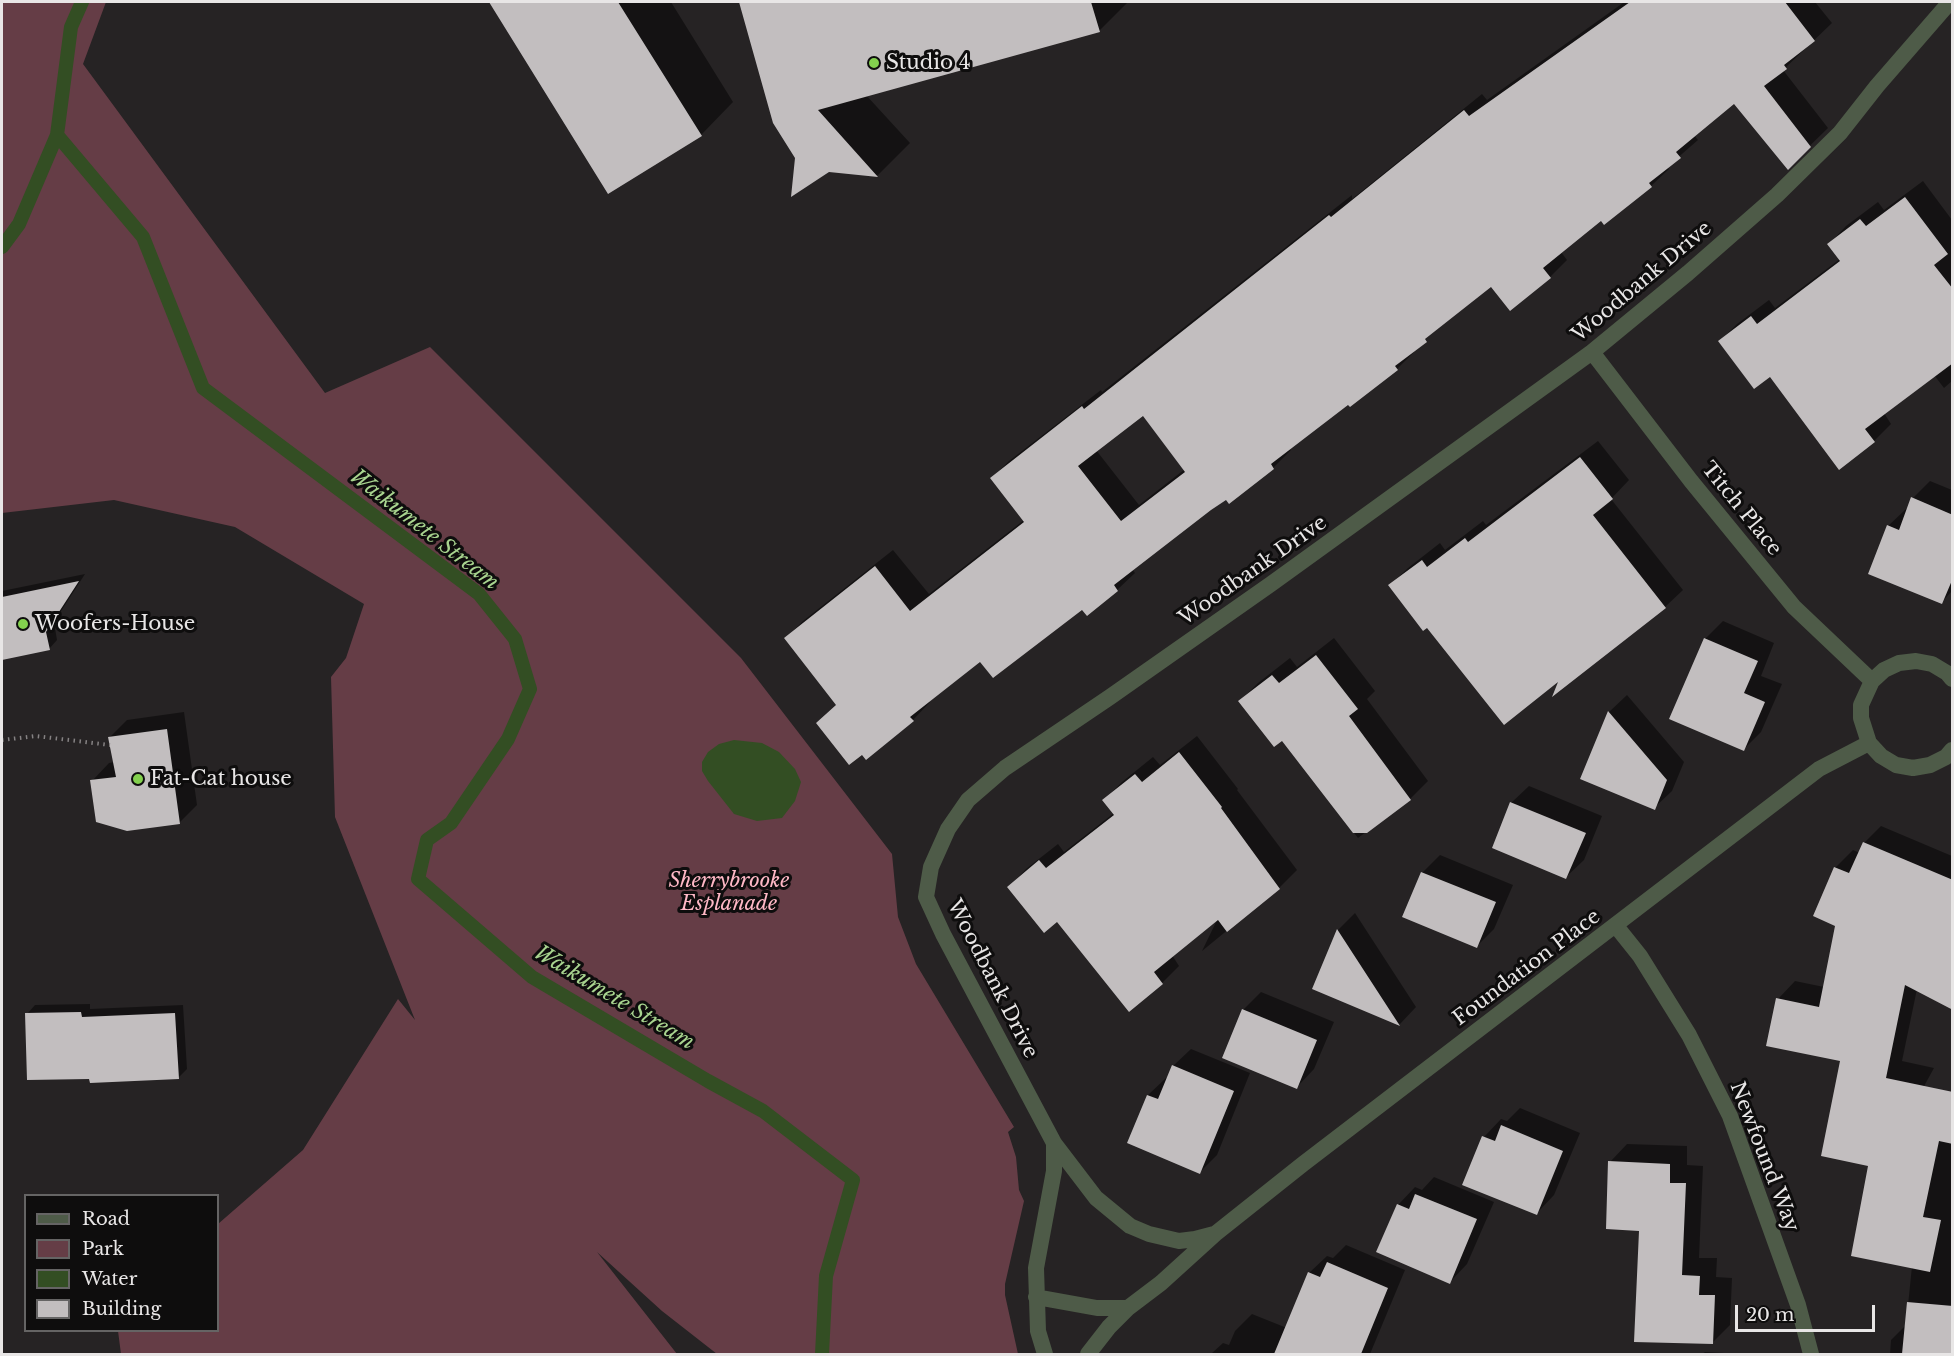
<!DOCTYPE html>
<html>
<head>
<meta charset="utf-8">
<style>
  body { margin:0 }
  #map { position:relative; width:1954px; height:1356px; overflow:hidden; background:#262324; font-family:"Libre Baskerville",serif }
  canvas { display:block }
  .frame { position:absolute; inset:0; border:3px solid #e8e6e6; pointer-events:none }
  .legend { position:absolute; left:24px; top:1194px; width:195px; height:138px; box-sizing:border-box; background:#0e0d0d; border:2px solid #656464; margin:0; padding:8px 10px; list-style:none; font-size:18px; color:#e8e6e6 }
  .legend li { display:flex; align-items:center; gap:12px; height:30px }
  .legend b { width:30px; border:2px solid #656464 }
  .scale { position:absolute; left:1735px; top:1305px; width:140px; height:27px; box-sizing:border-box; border:3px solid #e8e6e6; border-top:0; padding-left:8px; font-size:18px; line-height:21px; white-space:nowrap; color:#e8e6e6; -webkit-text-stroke:4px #0e0d0d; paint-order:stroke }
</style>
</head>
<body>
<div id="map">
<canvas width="1954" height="1356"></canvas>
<div class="frame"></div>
<ul class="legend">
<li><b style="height:8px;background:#4e5b48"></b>Road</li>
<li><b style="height:16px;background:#653d46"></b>Park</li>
<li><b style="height:16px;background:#334e23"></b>Water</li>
<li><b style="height:16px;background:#c2bebf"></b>Building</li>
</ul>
<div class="scale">20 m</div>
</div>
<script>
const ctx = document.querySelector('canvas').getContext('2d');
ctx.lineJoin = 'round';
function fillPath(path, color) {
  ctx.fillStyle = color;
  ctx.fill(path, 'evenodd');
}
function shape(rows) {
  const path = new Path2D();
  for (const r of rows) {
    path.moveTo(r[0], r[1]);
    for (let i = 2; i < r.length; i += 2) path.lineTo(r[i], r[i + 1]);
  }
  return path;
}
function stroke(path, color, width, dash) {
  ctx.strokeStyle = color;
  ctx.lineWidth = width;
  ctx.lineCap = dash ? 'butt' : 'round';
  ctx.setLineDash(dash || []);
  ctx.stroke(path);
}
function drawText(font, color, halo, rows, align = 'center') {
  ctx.font = font + ' "Libre Baskerville",serif';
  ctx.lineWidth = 6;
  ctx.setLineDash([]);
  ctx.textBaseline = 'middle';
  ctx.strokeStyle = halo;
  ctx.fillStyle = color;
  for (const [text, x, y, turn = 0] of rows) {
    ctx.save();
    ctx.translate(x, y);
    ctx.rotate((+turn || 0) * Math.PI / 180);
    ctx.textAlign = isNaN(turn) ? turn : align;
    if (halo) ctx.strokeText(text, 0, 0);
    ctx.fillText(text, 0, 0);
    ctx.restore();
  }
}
fillPath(shape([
  [2,2,106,2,83,64,325,393,430,347,741,658,892,854,898,917,916,964,1014,1127,1008,1132,1016,1157,1019,1190,1024,1201,1005,1284,1005,1295,1018,1354,717,1354,662,1311,597,1252,677,1354,121,1354,118,1331,218,1330,218,1224,303,1150,398,999,415,1020,335,817,331,677,346,658,364,604,235,527,114,500,2,513]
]), '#653d46');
fillPath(shape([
  [734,740,762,743,779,752,795,769,801,782,795,801,782,818,757,821,734,814,708,781,702,771,702,762,708,752,719,744]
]), '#334e23');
fillPath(shape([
  [490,2,671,2,733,102,701,135,609,192],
  [740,2,1128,2,1099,31,866,95,910,143,878,175,829,170,797,157,775,123],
  [1622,2,1815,2,1832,23,1783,70,1828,128,1788,167,1735,102,1694,135,1698,140,1667,167,1669,169,1651,186,1601,219,1561,252,1567,260,1550,277,1491,285,1443,323,1413,350,1414,352,1397,369,1289,448,1291,450,1273,468,1229,502,1226,498,1132,569,1135,573,1117,590,981,660,928,701,930,702,913,720,837,704,786,638,803,621,893,550,929,594,1024,520,992,478,1009,461,1101,390,1102,392,1352,195,1352,199,1482,94,1487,100,1623,3],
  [1143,414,1185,469,1139,505,1096,450],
  [1923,181,1952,220,1952,381,1944,388,1934,375,1884,413,1891,424,1874,441,1720,341,1737,324,1769,300,1775,308,1840,259,1829,244,1846,226,1878,202,1884,210],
  [1598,441,1629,480,1611,499,1683,590,1665,607,1556,692,1562,677,1427,626,1390,585,1408,568,1440,543,1445,550,1483,521,1486,525],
  [1930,481,1952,490,1952,591,1941,603,1888,526,1906,509,1908,509,1913,498],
  [85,574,54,622,57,640,49,649,2,658,2,591],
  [1723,621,1774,643,1761,676,1782,684,1761,732,1744,749,1705,639],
  [1334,638,1375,691,1367,699,1428,781,1410,799,1358,838,1282,739,1240,701,1258,683,1290,658,1297,667],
  [1627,695,1684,762,1672,791,1654,808,1582,778,1609,712],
  [184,712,197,805,179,823,92,781,109,763,115,762,110,737,127,720],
  [1197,736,1238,789,1237,790,1297,870,1279,888,1202,951,1218,918,1172,955,1179,966,1162,983,1057,920,1009,887,1026,869,1058,844,1064,852,1114,813,1104,800,1122,782,1153,757,1160,765],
  [1529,786,1602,816,1584,860,1566,877,1511,803],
  [1881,826,1952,856,1952,1008,1917,989,1902,1061,1934,1068,1890,1148,1842,1060,1778,999,1795,981,1824,987,1837,925,1835,868,1853,850,1860,853,1864,843],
  [1440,855,1513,885,1494,929,1477,946,1422,873],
  [1355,913,1416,1007,1400,1024,1314,988,1338,930],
  [1261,992,1334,1022,1314,1069,1297,1087,1243,1010],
  [90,1004,90,1009,183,1005,187,1069,178,1078,91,1077,27,1014,35,1005],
  [1191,1049,1250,1073,1217,1155,1200,1172,1148,1095,1166,1078,1168,1079,1173,1066],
  [1520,1108,1580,1133,1554,1195,1537,1213,1484,1137,1501,1119,1507,1121],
  [1952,1120,1952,1354,1890,1354,1891,1340,1906,1325,1912,1266,1852,1254],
  [1627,1144,1687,1146,1687,1165,1703,1166,1699,1258,1717,1258,1716,1277,1732,1278,1730,1325,1712,1343,1641,1229,1610,1162],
  [1434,1177,1494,1202,1467,1264,1450,1282,1398,1205,1415,1187,1422,1190],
  [1346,1245,1405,1270,1370,1354,1211,1354,1223,1343,1229,1345,1235,1331,1252,1314,1287,1328,1309,1273,1327,1256,1333,1258],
  [1705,1352,1743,1354,1702,1354]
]), '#0007');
stroke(shape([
  [82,2,71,27,57,135,143,237,203,388,479,594,515,639,530,689,508,739,451,823,427,840,418,879,532,977,708,1081,763,1111,853,1180,826,1276,822,1354],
  [2,247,19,224,57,135]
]), '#334e23', 14);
fillPath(shape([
  [489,2,618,2,702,136,608,194],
  [739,2,1091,2,1100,32,818,110,878,177,829,172,791,197,795,158,773,123],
  [1630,2,1785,2,1815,41,1784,65,1787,69,1764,86,1811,147,1788,170,1734,104,1676,152,1681,158,1649,183,1652,187,1604,225,1601,221,1543,268,1551,278,1510,311,1491,287,1425,339,1427,342,1395,366,1398,370,1350,407,1348,405,1271,464,1274,469,1229,504,1226,500,1211,510,1114,585,1118,591,1087,616,1082,610,993,678,980,662,910,717,914,721,866,760,862,755,849,765,816,723,836,705,784,638,875,566,910,611,1024,522,990,478,1082,406,1084,409,1329,215,1331,217,1464,110,1469,116],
  [1143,416,1185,472,1121,521,1078,466],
  [1905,197,1948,254,1934,265,1953,289,1953,363,1865,429,1875,442,1839,470,1770,377,1754,389,1718,341,1751,316,1757,324,1840,261,1827,244,1860,219,1866,226],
  [1580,457,1613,499,1593,515,1666,608,1552,697,1558,682,1504,725,1427,628,1423,631,1388,585,1422,560,1427,567,1465,538,1468,542],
  [1911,497,1953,515,1953,578,1942,604,1868,574,1887,525,1899,530],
  [79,581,46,632,50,650,2,660,2,597],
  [1704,638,1758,661,1744,693,1765,702,1744,751,1669,719],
  [1316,655,1358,709,1349,716,1411,800,1367,833,1353,833,1282,741,1274,747,1238,701,1272,675,1279,683],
  [1608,711,1667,780,1655,810,1580,779],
  [167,729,180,824,127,831,96,822,90,780,116,777,108,737],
  [1179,752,1222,807,1221,808,1280,889,1227,932,1218,920,1154,972,1163,984,1129,1012,1057,922,1044,933,1007,887,1039,860,1046,868,1114,815,1102,800,1135,774,1142,782],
  [1510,802,1586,833,1566,879,1492,848],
  [1863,842,1953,880,1953,1010,1905,985,1886,1078,1953,1092,1953,1144,1939,1141,1923,1217,1941,1220,1930,1272,1851,1256,1868,1166,1821,1156,1840,1061,1766,1046,1776,998,1819,1007,1835,926,1813,916,1834,867,1849,873],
  [1421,872,1496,902,1477,948,1402,917],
  [1337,929,1400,1026,1312,989],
  [1242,1009,1317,1040,1297,1089,1222,1058],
  [81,1012,82,1017,175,1013,179,1079,90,1083,89,1079,27,1080,25,1013],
  [1172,1065,1234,1091,1200,1174,1127,1143,1147,1095,1158,1099],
  [1501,1125,1563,1151,1537,1215,1462,1185,1482,1136,1495,1141],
  [1608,1161,1670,1164,1670,1183,1686,1183,1682,1275,1700,1276,1699,1295,1715,1295,1713,1344,1634,1342,1639,1231,1606,1229],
  [1415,1194,1477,1219,1450,1284,1376,1252,1397,1204,1409,1209],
  [1327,1262,1388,1288,1361,1354,1274,1354,1308,1272,1320,1277],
  [1907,1302,1953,1306,1953,1354,1902,1354]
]), '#c2bebf');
stroke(shape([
  [2,740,36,736,110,745]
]), '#858283', 4, [1.5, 4.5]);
stroke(shape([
  [1592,352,1691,481,1794,607,1872,681],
  [1952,679,1947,673,1932,664,1916,661,1899,663,1884,670,1872,681,1861,705,1861,718,1869,743,1881,756,1896,765,1913,768,1930,765,1946,757,1952,750],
  [1616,926,1640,956,1689,1035,1730,1116,1798,1305,1811,1354],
  [1054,1143,1096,1198,1130,1226,1149,1234,1179,1241,1195,1239,1214,1234],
  [1036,1297,1097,1308,1128,1308],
  [1045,1354,1038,1331,1036,1268,1054,1171,1054,1143,943,934,926,897,931,867,948,829,968,800,1005,768,1110,697,1271,584,1592,352,1688,273,1777,195,1840,133,1877,86,1950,2],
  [1088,1354,1109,1327,1128,1308,1161,1283,1215,1234,1303,1164,1819,769,1869,743]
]), '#4e5b48', 16);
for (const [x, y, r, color] of [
  [874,63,6,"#83d04e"],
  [23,624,6,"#83d04e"],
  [138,779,6,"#83d04e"]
]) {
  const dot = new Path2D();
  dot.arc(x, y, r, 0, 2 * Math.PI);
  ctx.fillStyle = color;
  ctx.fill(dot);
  stroke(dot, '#0e0d0d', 2);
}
drawText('20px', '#e8e6e6', '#0e0d0d', [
  ["Studio 4",886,63],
  ["Woofers-House",35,624],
  ["Fat-Cat house",150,779]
], 'left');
drawText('20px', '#e8e6e6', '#0e0d0d', [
  ["Woodbank Drive",1642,282,-40],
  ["Titch Place",1741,509,51],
  ["Woodbank Drive",1253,571,-35],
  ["Foundation Place",1527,968,-37],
  ["Woodbank Drive",992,979,63],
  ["Newfound Way",1764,1157,69]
]);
drawText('italic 20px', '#ffb8c6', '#0e0d0d', [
  ["Sherrybrooke",729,881],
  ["Esplanade",729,904]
]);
drawText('italic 21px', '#a8d48f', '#0e0d0d', [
  ["Waikumete Stream",424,530,38],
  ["Waikumete Stream",614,998,31]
]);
</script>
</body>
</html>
